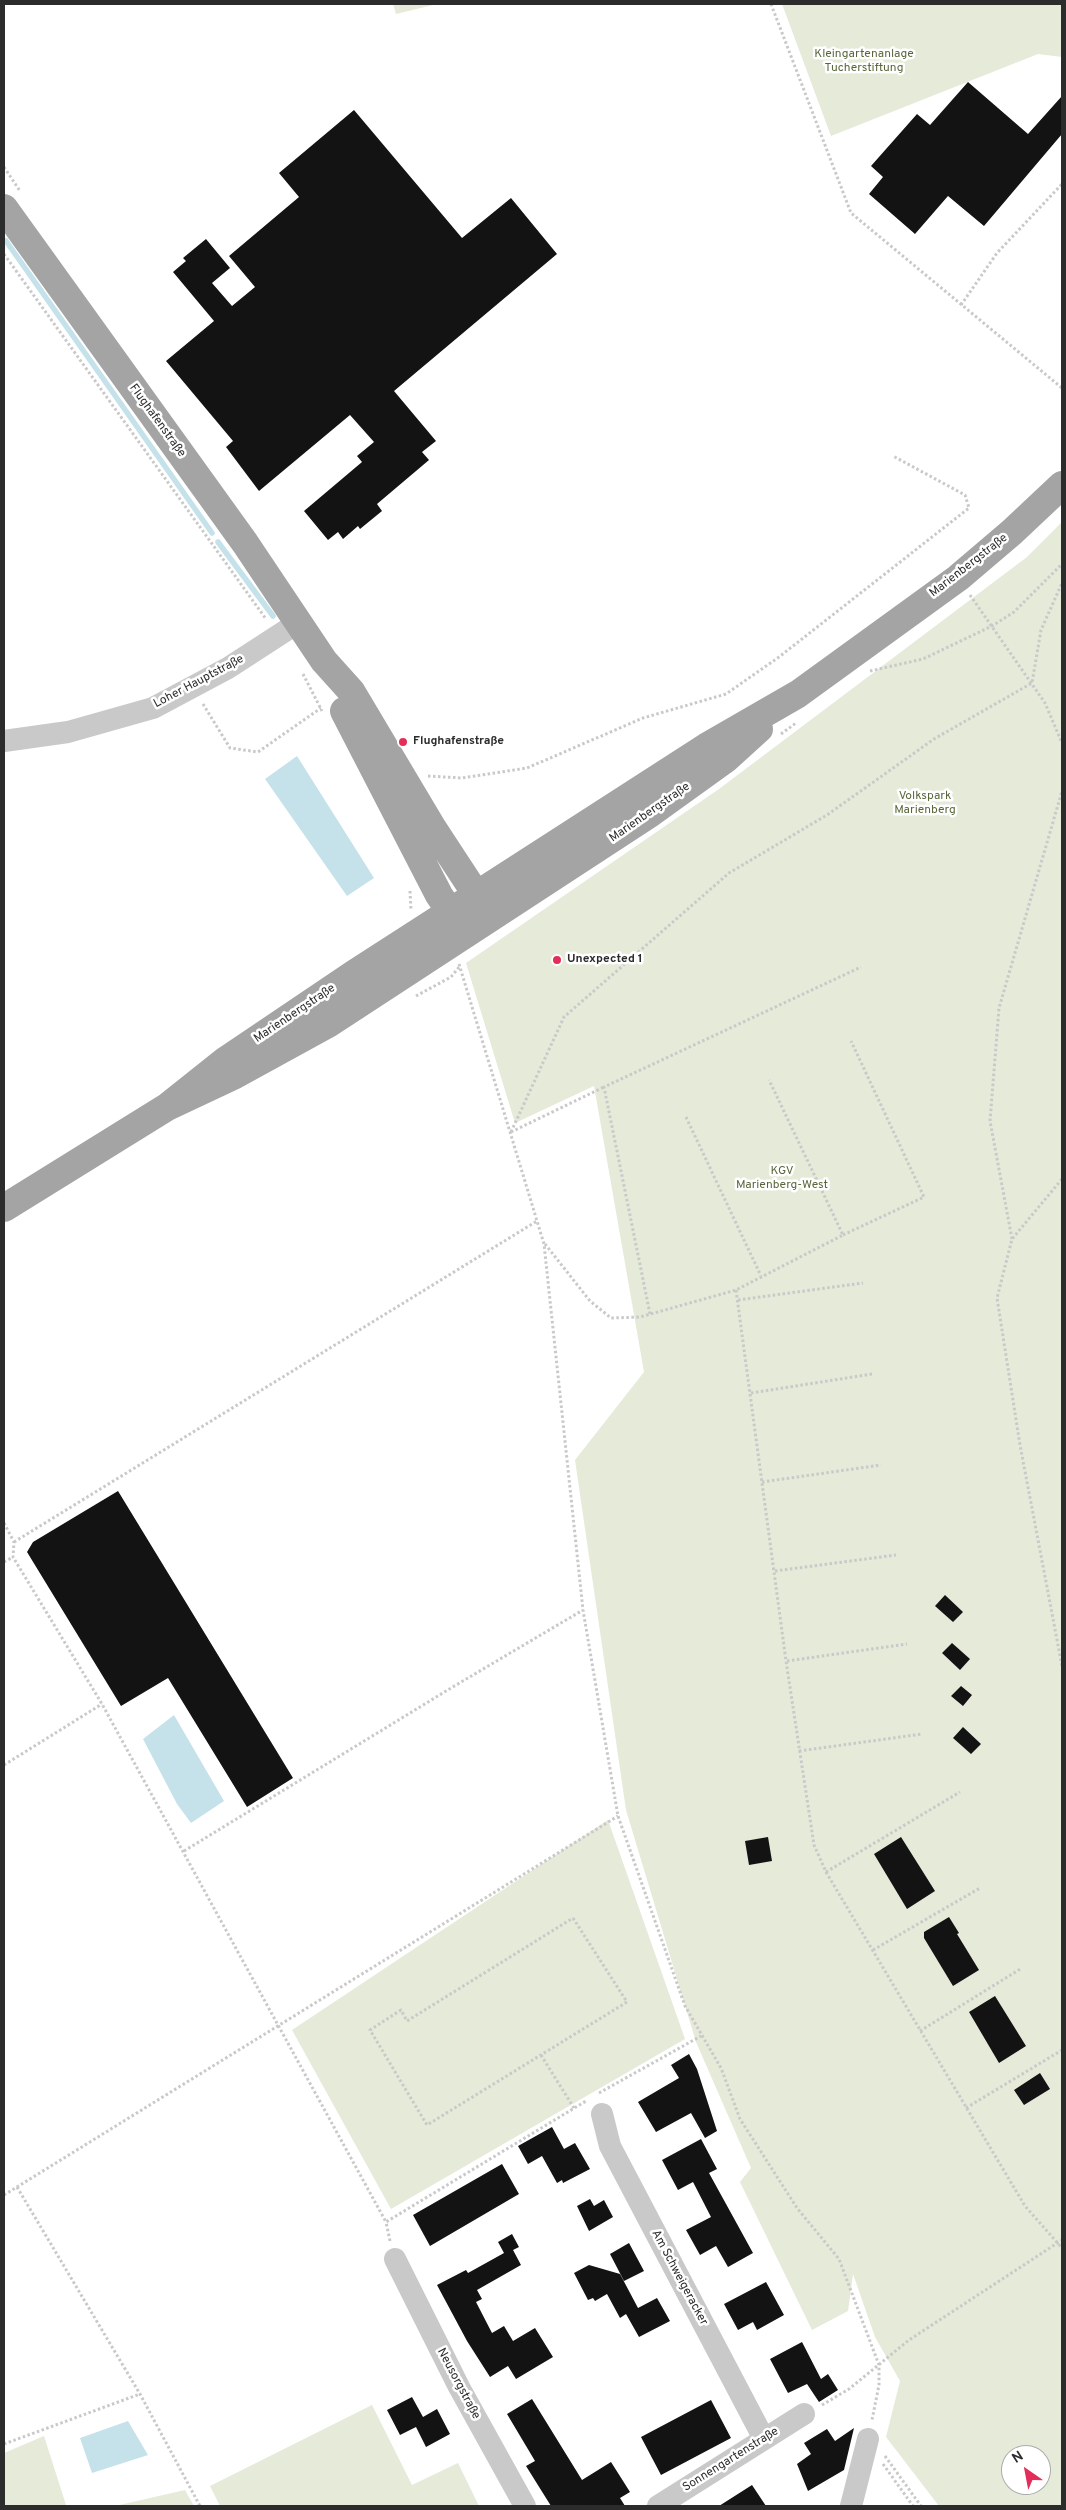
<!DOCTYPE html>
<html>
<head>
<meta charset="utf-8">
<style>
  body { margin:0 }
  #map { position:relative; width:1066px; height:2510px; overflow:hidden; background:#fff; font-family:Overpass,sans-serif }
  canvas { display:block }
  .frame { position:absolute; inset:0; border:5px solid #2c2c2c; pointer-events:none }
  .north { position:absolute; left:1001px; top:2445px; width:50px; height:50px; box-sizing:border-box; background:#fff; border:1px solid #ababab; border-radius:50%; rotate:327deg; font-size:14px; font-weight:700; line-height:20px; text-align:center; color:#2c2c2c }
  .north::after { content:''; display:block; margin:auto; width:18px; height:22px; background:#e42e5a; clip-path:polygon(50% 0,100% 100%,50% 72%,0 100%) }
</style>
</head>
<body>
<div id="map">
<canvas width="1066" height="2510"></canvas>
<div class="frame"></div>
<div class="north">N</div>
</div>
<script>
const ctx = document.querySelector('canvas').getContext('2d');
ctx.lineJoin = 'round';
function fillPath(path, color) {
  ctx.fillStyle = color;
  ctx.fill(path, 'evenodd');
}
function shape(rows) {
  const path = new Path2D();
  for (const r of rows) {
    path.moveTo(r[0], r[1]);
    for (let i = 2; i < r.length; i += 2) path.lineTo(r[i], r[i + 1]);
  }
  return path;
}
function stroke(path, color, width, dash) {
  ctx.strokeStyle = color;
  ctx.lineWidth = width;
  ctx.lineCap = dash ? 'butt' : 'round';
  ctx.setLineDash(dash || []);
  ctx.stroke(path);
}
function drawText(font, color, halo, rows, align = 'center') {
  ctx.font = font + ' Overpass,sans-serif';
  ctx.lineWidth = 5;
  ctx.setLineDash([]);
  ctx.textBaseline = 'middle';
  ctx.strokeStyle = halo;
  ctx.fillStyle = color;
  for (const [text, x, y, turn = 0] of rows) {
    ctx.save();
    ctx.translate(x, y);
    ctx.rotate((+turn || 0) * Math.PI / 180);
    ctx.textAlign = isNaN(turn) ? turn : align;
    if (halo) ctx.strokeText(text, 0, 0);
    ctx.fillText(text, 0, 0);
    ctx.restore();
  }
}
fillPath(shape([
  [393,4,437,4,396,14],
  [782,4,1062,4,1062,57,1038,54,831,136],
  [1062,522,1062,2506,939,2506,886,2437,900,2381,875,2337,853,2274,848,2311,812,2330,740,2182,751,2168,696,2042,626,1810,575,1460,644,1372,594,1086,515,1123,466,963,719,789,1027,557],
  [1011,2455,1041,2455,1041,2485,1011,2485],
  [608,1820,685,2039,391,2209,292,2030],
  [372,2405,412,2485,458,2463,479,2506,220,2506,210,2486],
  [44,2436,66,2505,72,2506,4,2506,4,2453],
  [185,2490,194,2506,115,2506]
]), '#e5ead9');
fillPath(shape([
  [297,756,374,878,347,896,265,779],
  [174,1715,224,1801,191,1823,177,1804,143,1739],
  [128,2421,148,2455,92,2473,80,2438]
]), '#c5e2ea');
stroke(shape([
  [6,241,212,533],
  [218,542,273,616]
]), '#c5e2ea', 5.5);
fillPath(shape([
  [968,82,1028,134,1062,96,1062,134,984,226,948,196,915,234,869,194,883,177,871,166,917,114,930,125],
  [354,110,462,238,511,198,557,254,394,391,436,441,422,452,429,460,377,504,382,511,360,529,358,526,343,539,338,532,328,540,304,511,362,462,357,456,374,442,350,415,259,491,226,447,233,441,166,361,214,321,173,272,186,261,183,258,206,239,230,268,212,283,232,306,255,287,229,256,299,197,279,173],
  [118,1491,293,1778,247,1807,168,1678,121,1706,27,1552,33,1542],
  [945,1595,963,1612,953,1622,935,1606],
  [952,1643,970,1659,960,1670,942,1653],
  [961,1686,972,1695,963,1706,951,1696],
  [963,1727,981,1744,971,1754,953,1738],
  [768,1837,772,1861,749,1865,745,1841],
  [901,1837,935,1891,907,1909,874,1854],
  [949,1917,959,1933,957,1934,979,1970,953,1986,924,1938,924,1932],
  [995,1996,1026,2046,999,2063,969,2012],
  [689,2054,697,2069,717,2131,705,2138,691,2113,656,2132,638,2102,679,2078,671,2065],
  [1040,2073,1050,2089,1024,2105,1014,2090],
  [552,2127,564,2149,575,2143,590,2169,563,2183,562,2180,557,2183,542,2156,528,2164,518,2146],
  [701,2139,717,2169,709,2173,753,2253,728,2267,716,2246,700,2255,686,2230,711,2217,693,2182,678,2190,662,2160],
  [502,2164,519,2194,430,2246,413,2215],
  [590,2199,594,2206,604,2200,613,2217,589,2231,577,2206],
  [512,2234,519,2247,513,2250,521,2265,477,2290,482,2299,476,2302,492,2333,504,2326,513,2341,535,2328,553,2357,516,2379,508,2366,490,2377,467,2341,437,2285,466,2270,468,2273,504,2253,498,2242],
  [629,2243,644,2271,624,2281,610,2254],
  [589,2265,620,2274,638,2308,657,2298,670,2321,639,2337,626,2314,620,2318,607,2294,595,2301,593,2298,588,2300,574,2273],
  [766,2282,784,2315,757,2330,753,2322,738,2330,724,2304],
  [802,2342,821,2379,828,2374,838,2390,819,2402,807,2384,788,2393,770,2359],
  [412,2397,423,2417,437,2409,450,2434,426,2447,416,2427,400,2435,387,2410],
  [532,2399,582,2480,611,2462,630,2492,620,2498,625,2506,551,2506,526,2466,535,2461,507,2414],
  [711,2400,731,2438,661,2475,641,2437],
  [854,2428,844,2470,808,2491,797,2464,811,2454,804,2443,827,2429,835,2441],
  [752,2485,766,2506,719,2506]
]), '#131313');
stroke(shape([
  [771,4,851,213,1062,388],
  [4,167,20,191],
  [4,254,266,619],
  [961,305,997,253,1062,184],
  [970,595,1045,703,1062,743],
  [870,671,923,659,992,626,1014,612,1062,564],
  [303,674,322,711],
  [203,704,230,748,258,752,321,708],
  [781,734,796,723],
  [428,776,462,778,527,768,643,718,726,694,779,657,969,508,965,495,893,456],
  [410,891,411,910],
  [459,964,544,1244,583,1610,618,1816,685,2006,721,2068,740,2119,797,2208,839,2259,879,2365,879,2385,872,2420],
  [416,996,451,977,460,966],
  [686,1117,761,1276],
  [511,1132,564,1017,729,873,827,815,934,739,1032,683,1041,630,1062,583],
  [511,1132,604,1087],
  [1062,1179,1012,1239,997,1298,1020,1445,1062,1666],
  [843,1235,924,1197,851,1041],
  [1012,1239,990,1121,999,1008,1062,791],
  [545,1244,590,1301,611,1318,640,1317,736,1290,843,1235,769,1080],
  [736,1290,786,1661,814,1845,826,1872,1025,2206,1062,2248],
  [738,1300,863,1283],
  [650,1314,604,1087,861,967],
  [751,1393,872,1374],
  [762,1482,881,1465],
  [4,1523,14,1542,13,1557,102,1704,386,2222],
  [14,1542,537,1221],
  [4,1562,13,1557],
  [775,1571,896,1555],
  [787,1661,907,1644],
  [799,1751,922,1734],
  [4,1765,102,1704],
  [184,1851,451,1688,583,1610],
  [826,1872,960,1792],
  [573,1918,627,2002,427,2125,370,2030,401,2010,407,2021,573,1918],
  [873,1950,980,1888],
  [920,2031,1022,1968],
  [541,2055,574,2108],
  [599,2093,701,2036],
  [966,2108,1062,2050],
  [17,2187,140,2394,200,2506],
  [4,2195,618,1816],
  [390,2241,386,2222,586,2101],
  [822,2405,849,2389,909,2340,1062,2240],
  [4,2444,140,2394],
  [885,2456,921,2506],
  [883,2464,913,2506]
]), '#c9c9c9', 3, [2.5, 2.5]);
stroke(shape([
  [4,741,68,732,153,708,228,668,299,622],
  [602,2114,610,2146,764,2439],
  [395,2259,459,2387,525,2506],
  [658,2506,804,2414],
  [851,2506,868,2439]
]), '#c9c9c9', 22);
stroke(shape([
  [4,208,245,543,324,661,351,691,432,827,487,911],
  [344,711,439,895,460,926],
  [167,1107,226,1060,355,973,706,747,798,694,958,578,1012,532,1062,485],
  [4,1208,167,1107,235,1075,328,1024,651,813,726,759,759,729]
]), '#a4a4a4', 28);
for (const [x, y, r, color] of [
  [403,742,5,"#e42e5a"],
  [557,960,5,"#e42e5a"]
]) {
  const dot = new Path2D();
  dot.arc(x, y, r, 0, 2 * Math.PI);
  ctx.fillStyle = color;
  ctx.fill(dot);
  stroke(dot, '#fff', 2);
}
drawText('12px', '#57673a', '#fff', [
  ["Kleingartenanlage",864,55],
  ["Tucherstiftung",864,69],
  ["Volkspark",925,797],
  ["Marienberg",925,811],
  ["KGV",782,1172],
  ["Marienberg-West",782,1186]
]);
drawText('12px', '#2c2c2c', '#fff', [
  ["Flughafenstraße",157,421,54],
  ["Marienbergstraße",969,566,-38],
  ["Loher Hauptstraße",199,682,-28],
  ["Marienbergstraße",650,813,-35],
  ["Marienbergstraße",295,1014,-34],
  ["Am Schweigeracker",679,2278,62],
  ["Neusorgstraße",458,2384,62],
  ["Sonnengartenstraße",731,2460,-32]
]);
drawText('bold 12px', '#2c2c2c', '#fff', [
  ["Flughafenstraße",413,742],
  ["Unexpected 1",567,960]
], 'left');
</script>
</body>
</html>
